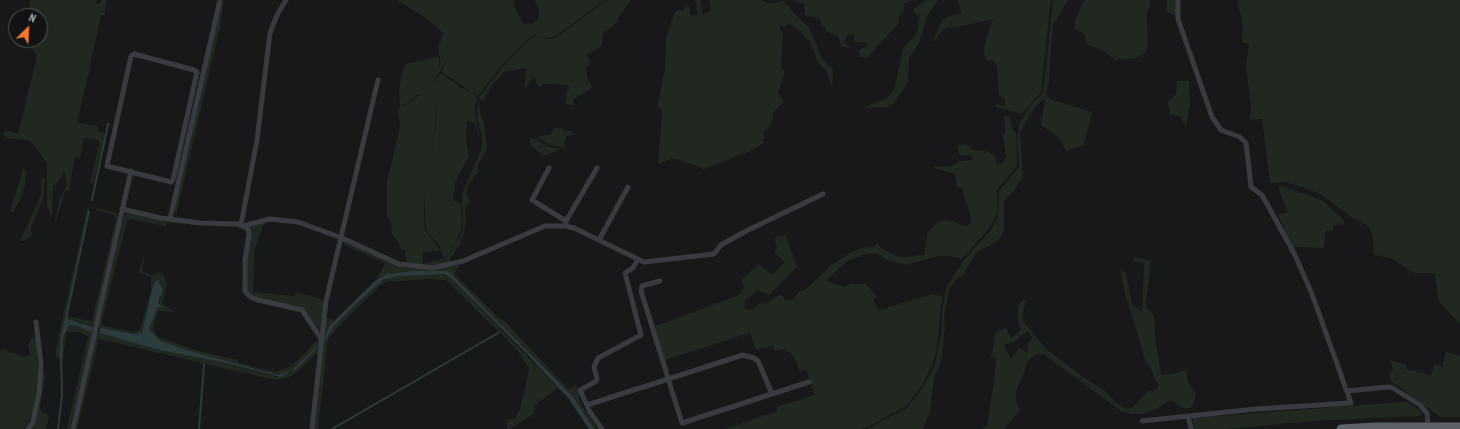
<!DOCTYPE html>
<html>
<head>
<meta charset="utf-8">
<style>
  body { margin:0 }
  #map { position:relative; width:1460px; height:429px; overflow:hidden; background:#171819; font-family:"PT Sans Narrow",sans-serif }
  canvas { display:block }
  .north { position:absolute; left:8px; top:8px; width:40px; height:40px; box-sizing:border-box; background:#121314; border:1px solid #4e5356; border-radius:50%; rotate:24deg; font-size:11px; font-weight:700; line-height:16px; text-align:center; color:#a8b3ba }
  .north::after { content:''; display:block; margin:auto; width:14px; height:18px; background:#fc762c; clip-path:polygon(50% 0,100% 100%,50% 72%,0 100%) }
</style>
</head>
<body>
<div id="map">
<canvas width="1460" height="429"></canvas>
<div class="north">N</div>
</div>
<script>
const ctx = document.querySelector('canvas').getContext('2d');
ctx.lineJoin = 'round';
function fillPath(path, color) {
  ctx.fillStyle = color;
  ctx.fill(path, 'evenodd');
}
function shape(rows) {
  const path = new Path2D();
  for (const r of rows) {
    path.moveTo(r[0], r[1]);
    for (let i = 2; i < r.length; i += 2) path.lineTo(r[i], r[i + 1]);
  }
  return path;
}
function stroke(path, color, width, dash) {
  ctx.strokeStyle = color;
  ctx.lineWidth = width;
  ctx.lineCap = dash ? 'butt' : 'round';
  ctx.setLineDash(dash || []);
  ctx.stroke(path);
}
fillPath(shape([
  [30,0,97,0,96,3,99,4,101,0,107,0,104,15,101,15,87,81,77,122,99,127,98,132,105,133,93,184,90,183,100,141,84,137,80,158,75,157,69,191,65,191,54,228,59,199,67,185,64,171,57,184,53,186,52,218,47,206,47,163,33,144,27,140,6,138,3,134,5,131,9,131,18,134,37,56,27,42,27,40,40,40,40,16,30,16],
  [396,0,513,0,515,8,523,24,533,23,538,19,539,12,535,0,605,0,556,36,545,38,534,36,527,40,503,64,478,96,441,72,449,54,440,71,438,46,444,34,423,16],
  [607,0,631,0,618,18,618,22,603,33,602,46,587,54,590,61,589,66,586,67,588,81,590,82,592,88,575,98,573,101,573,105,565,104,567,90,570,88,568,85,542,84,539,88,534,76,525,88,524,84,526,80,526,73,528,69,525,68,504,72,492,86,483,101,479,97,504,65,528,40,535,37,551,39,557,37],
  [696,0,700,0,703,15,711,11,709,0,762,0,768,3,775,3,784,1,786,4,790,6,790,9,809,28,823,60,832,68,833,73,832,88,826,70,819,64,810,42,800,31,790,24,784,27,780,25,780,30,783,33,781,68,785,71,778,93,784,102,774,111,770,127,763,132,765,138,762,140,764,143,750,151,702,170,701,167,672,158,658,164,662,110,657,107,665,69,666,38,674,14,678,10,684,10,684,7,689,6,691,16,697,15],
  [791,0,913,0,904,3,904,12,898,17,899,23,867,58,860,57,859,50,868,45,867,43,854,42,854,35,847,35,844,43,849,46,850,49,841,46,838,36,826,31,825,27,821,25,820,19,805,15,804,4],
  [926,0,938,0,926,18,920,41,909,58,908,81,904,89,893,104,887,107,864,108,877,101,885,100,894,89,903,48,914,37,918,29,918,21,921,13,917,15,913,10],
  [956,0,1051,0,1041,92,1022,114,996,107,996,104,1005,106,1005,100,999,95,997,66,994,60,987,61,984,54,985,43,993,19,952,28,948,27,940,33,935,41,933,41,942,20,949,16,961,14,959,3],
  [1053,0,1068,0,1053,25,1049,81,1046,95,1050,99,1092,112,1084,145,1067,151,1058,137,1041,125,1045,100,1042,100,1030,114,1020,133,1023,177,1013,192,1006,198,1004,202,1004,231,1000,238,995,243,980,250,976,253,964,274,957,278,949,290,944,316,945,326,942,359,934,378,930,412,923,429,867,429,907,408,923,387,934,367,941,334,942,311,946,288,964,260,990,231,998,217,999,191,1019,167,1017,141,1019,124,1031,105,1043,93],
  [1084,0,1150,0,1150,7,1147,10,1148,46,1146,52,1136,58,1115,60,1102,50,1087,44,1084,33,1075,30,1074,24],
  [1167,0,1176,0,1176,16,1166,11],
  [1237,0,1460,0,1460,324,1441,304,1438,298,1435,275,1432,273,1414,273,1390,258,1374,255,1373,235,1367,225,1351,217,1319,193,1286,182,1270,183,1262,119,1250,120,1251,107,1246,66,1249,44,1242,42,1243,24],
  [221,1,224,1,220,27,176,216,174,207],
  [440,56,440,72,430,87,440,74,435,103,435,124,432,150,429,157,429,181,425,193,424,214,425,230,440,250,422,253,423,264,444,258,443,264,434,266,406,264,405,251,401,249,399,243,392,235,391,223,387,215,387,181,399,132,400,125,398,114,399,107,408,104,420,94,415,96,408,103,400,106,399,93,401,76,406,64],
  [440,73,462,88,472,92,477,97,475,106,476,119,481,141,475,123,467,121,466,140,469,156,454,184,455,189,453,197,454,201,461,203,462,227,456,242,444,260,440,247,426,230,425,214,425,194,429,181,429,157,432,150,436,124,435,103],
  [1177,81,1189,81,1190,105,1186,127,1180,116,1170,115,1168,102,1176,94],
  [478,98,481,116,484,122,487,150,477,165,479,171,467,187,466,194,470,202,465,208,466,220,464,233,458,247,450,259,452,262,445,264,444,261,460,237,463,227,462,194,482,147,482,135,477,119],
  [1004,115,1010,117,1013,130,1016,132,1017,166,997,190,998,211,993,222,988,230,962,259,950,256,938,256,907,265,887,260,876,253,870,253,850,260,837,270,827,281,844,287,851,284,866,284,877,297,873,300,879,310,933,294,943,296,940,311,939,334,934,361,922,386,906,406,868,427,860,429,725,429,777,411,777,407,815,395,806,369,800,371,794,357,789,352,783,349,775,351,773,346,756,350,750,333,665,360,669,370,666,372,653,327,739,295,744,287,741,280,759,264,772,275,785,262,775,253,777,245,774,238,786,235,797,267,769,295,758,290,745,301,744,308,751,310,762,302,766,304,779,295,783,296,785,300,793,299,799,292,805,290,831,265,850,253,861,248,873,247,878,243,881,248,899,257,924,255,928,232,937,222,943,220,952,221,965,226,970,224,971,219,962,188,957,187,955,174,934,168,933,167,951,166,960,161,972,160,972,155,959,155,957,145,966,144,972,150,988,151,995,156,997,164,1001,164,1006,157,1003,135,1005,133],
  [553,128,563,128,564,131,571,131,575,135,566,136,564,148,550,145,536,137,551,134],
  [529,137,535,139,549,147,561,149,544,156,531,146],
  [23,169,26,170,25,184,21,198,13,213,10,211],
  [41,178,45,179,44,196,31,229,32,236,24,241,20,241,41,195],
  [1282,186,1322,200,1344,220,1344,224,1333,225,1333,230,1325,231,1324,248,1293,247,1278,215,1288,212,1278,187],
  [87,208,90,208,88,211,61,336,61,361,56,356,56,349],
  [97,208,116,213,118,218,95,327,93,327,81,322,67,320,67,316,92,321,116,218,112,214,96,210],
  [128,212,240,226,246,231,235,227,170,223,166,223,166,227,131,219,127,220,101,325,134,332,140,329,151,290,151,277,139,273,145,251,142,271,151,275,160,272,163,274,167,283,162,303,166,307,177,312,158,311,153,329,158,337,199,351,238,360,239,363,276,372,289,367,296,362,318,339,321,343,319,356,316,354,297,372,289,377,275,380,99,339,77,429,74,429,97,331,102,334,147,346,227,363,277,377,290,373,318,347,317,346,292,370,278,375,187,350,159,340,149,329,157,308,161,307,159,299,163,290,160,282,154,290,142,333,134,334,105,328,98,328,124,217],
  [265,221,255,248,253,292,295,296,296,292,324,300,320,331,305,311,253,297,248,291,245,270,250,227],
  [344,242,403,267,435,269,460,265,454,274,499,318,504,320,568,389,576,385,581,404,597,429,594,429,573,397,451,274,448,271,403,272,387,274,376,280,385,263,344,245],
  [1134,257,1151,261,1146,304,1148,309,1154,315,1156,343,1161,375,1178,373,1186,369,1188,383,1196,393,1193,406,1190,408,1182,408,1171,400,1158,408,1142,414,1132,414,1121,411,1043,354,1036,354,1027,362,1023,376,1016,391,1016,401,1020,410,1004,429,982,429,987,426,995,373,996,358,991,357,996,332,1006,327,1011,338,1021,330,1018,320,1018,305,1024,299,1026,301,1023,312,1023,321,1046,349,1086,379,1104,390,1118,404,1127,409,1133,407,1147,392,1156,390,1159,385,1155,380,1151,369,1145,360,1130,309,1126,299,1120,268,1126,273,1132,304,1142,312,1144,263,1133,261],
  [1028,331,1032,338,1028,343,1028,353,1019,348,1011,359,1004,347,1006,344,1013,342],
  [439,273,451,278,558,388,535,405,534,414,510,429,507,429,507,420,515,418,520,409,529,369,518,351,446,280,428,279,387,282,381,285,341,324,328,339,318,429,314,429,326,317,334,321,330,325,326,339,334,326,379,282,399,276],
  [68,325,78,326,93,331,70,429,67,429,88,336,79,332,69,332,67,333,64,349,63,363,61,355,63,336],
  [32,337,37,340,38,376,32,416,24,429,0,429,0,350,3,349,24,357,30,355,28,345],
  [1446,352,1460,356,1460,417,1440,417,1391,381,1388,373,1393,371,1390,360,1406,365,1406,369,1431,375,1434,364,1442,367],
  [42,370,44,371,45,378,40,407,42,412,49,415,48,422,46,429,30,429],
  [1402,402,1408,402,1423,413,1420,416,1314,421,1225,429,1193,429,1193,418]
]), '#20281f');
fillPath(shape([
  [88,211,90,211,67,319,93,327,91,332,78,326,69,325,62,339,61,336],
  [413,271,448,271,451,274,573,397,594,429,589,429,569,399,529,356,451,278,444,274,399,276,383,280,357,303,334,326,326,339,325,338,330,325,376,280,387,274],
  [158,280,163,290,159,299,159,304,162,307,157,308,149,329,159,340,187,350,278,375,292,370,317,346,318,347,296,369,280,377,227,363,160,350,99,333,100,328,103,328,134,334,142,333,153,286,155,281]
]), '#2c3c3e');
stroke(shape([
  [92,200,108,124],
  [58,429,62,396,61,356,62,336],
  [199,429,204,364],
  [332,429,498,333]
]), '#2c3c3e', 2);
stroke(shape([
  [134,54,194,70,197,72,173,180,171,182,107,166,131,56,134,54],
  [549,168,532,200,566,221],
  [122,209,161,218,201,223,239,224,243,226,248,229,249,235,245,260,245,291,250,297,258,300,302,310,322,340],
  [170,219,220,0],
  [566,224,566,221,597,168],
  [241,225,257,140,270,33,277,15,286,0],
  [243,226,270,219,298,222,342,238,399,264,433,268,463,261,545,226,565,226,574,228,644,262,714,254,721,245,746,231,823,194],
  [599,240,628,187],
  [660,281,642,286,641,291,682,423,809,382],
  [1347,391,1388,387,1393,388,1420,405,1427,413,1428,427],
  [587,405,743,355,754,358,758,361,772,394],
  [1188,416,1191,429],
  [1142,421,1256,409,1351,403,1312,294,1294,253,1262,195,1251,187,1246,143,1240,137,1221,130,1212,117,1178,19,1178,0],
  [28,429,33,422,39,392,41,364,36,322],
  [73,429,131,171],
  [312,429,326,301,378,80],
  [602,429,590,412,580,390,595,382,597,379,594,367,598,358,641,335,625,273,633,268,638,259]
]), '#383b3f', 5);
stroke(shape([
  [1341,429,1376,427,1460,427]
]), '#5c6267', 9);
</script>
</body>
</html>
